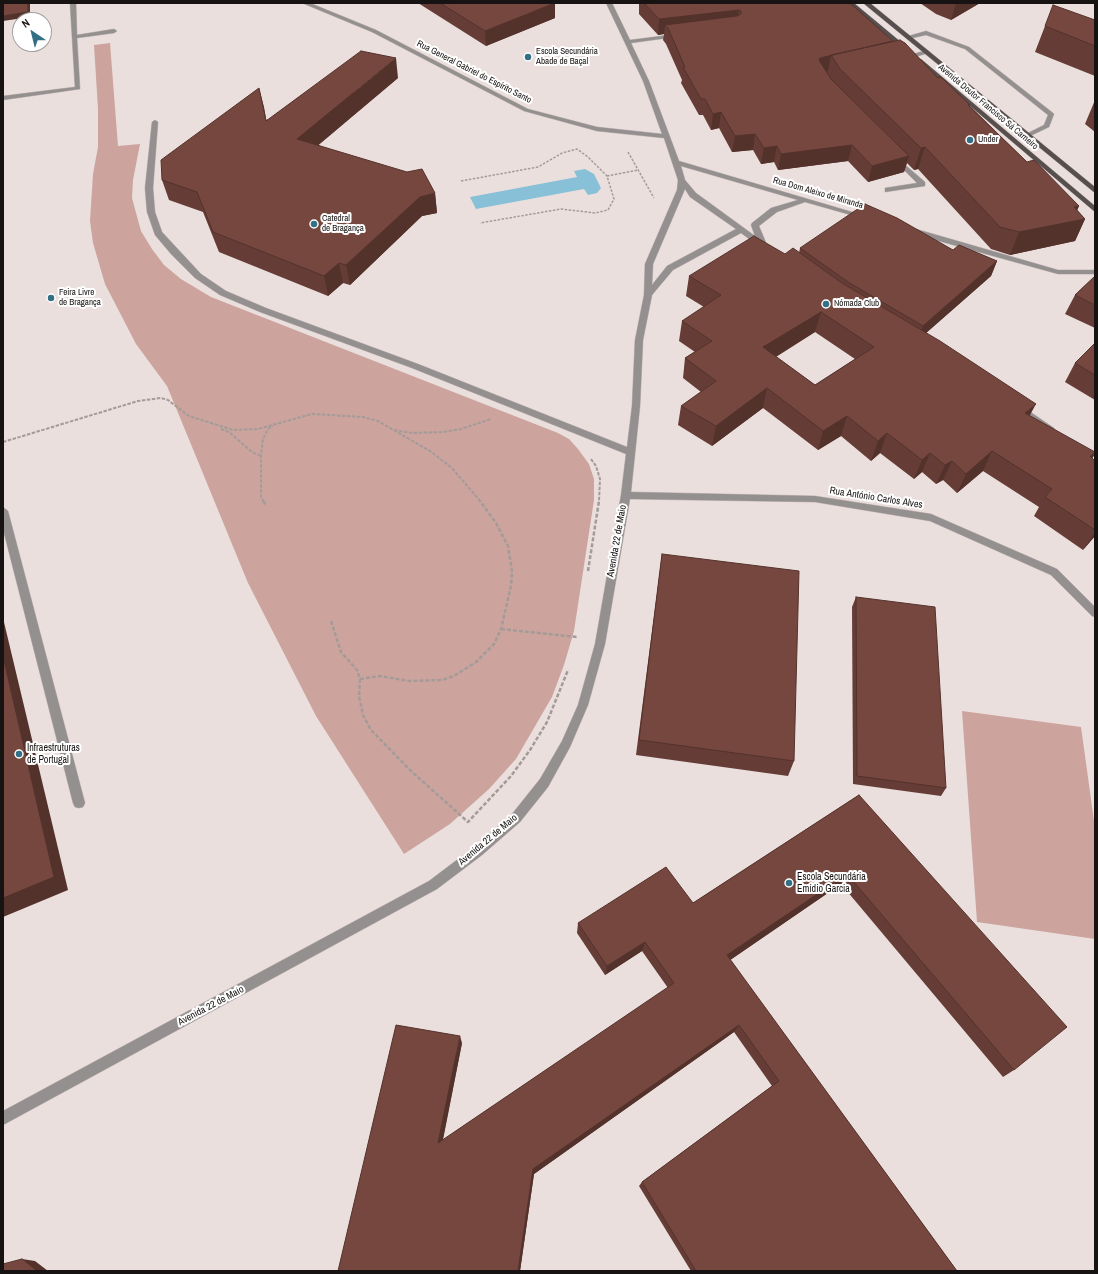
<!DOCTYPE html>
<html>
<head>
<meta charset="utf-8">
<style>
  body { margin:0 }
  #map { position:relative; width:1098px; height:1274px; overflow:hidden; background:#ebdfdd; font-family:"Archivo Narrow",sans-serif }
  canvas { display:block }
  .frame { position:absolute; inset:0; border:4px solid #171312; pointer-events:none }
  .north { position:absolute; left:12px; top:12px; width:40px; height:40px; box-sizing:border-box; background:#fff; border:1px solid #a2a1a0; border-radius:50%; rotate:325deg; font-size:11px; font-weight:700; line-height:16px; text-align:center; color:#171312 }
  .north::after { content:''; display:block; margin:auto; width:14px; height:18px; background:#337086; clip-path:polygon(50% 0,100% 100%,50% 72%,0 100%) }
</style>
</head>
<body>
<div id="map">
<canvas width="1098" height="1274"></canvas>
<div class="frame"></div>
<div class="north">N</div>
</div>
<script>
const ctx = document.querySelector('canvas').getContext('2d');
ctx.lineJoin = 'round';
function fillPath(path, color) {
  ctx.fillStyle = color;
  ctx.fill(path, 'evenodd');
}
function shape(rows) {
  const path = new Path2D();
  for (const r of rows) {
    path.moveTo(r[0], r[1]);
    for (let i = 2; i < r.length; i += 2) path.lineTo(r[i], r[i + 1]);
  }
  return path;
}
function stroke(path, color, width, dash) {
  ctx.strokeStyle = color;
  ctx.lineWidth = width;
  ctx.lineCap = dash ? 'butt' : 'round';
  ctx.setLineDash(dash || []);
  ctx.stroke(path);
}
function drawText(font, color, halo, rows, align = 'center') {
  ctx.font = font + ' "Archivo Narrow",sans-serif';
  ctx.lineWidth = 4;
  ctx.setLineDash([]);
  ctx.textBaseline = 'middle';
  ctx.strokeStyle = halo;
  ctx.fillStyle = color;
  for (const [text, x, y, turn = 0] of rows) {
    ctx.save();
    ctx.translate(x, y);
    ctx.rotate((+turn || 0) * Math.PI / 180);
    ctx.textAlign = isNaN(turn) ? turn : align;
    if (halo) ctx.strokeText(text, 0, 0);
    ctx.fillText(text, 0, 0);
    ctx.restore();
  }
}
fillPath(shape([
  [110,43,118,146,140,144,133,180,132,198,141,231,152,249,164,265,181,279,211,297,558,433,569,439,578,449,589,464,594,479,594,500,574,631,564,665,552,697,516,759,489,789,450,824,404,854,316,716,248,583,167,386,136,344,105,284,93,243,90,221,93,174,98,147,98,109,94,45],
  [962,711,1081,727,1095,828,1095,939,977,922]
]), '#cca49d');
fillPath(shape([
  [585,169,594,174,601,188,597,193,588,195,584,189,476,209,470,197,577,177,574,171]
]), '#88c0d8');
const minor = shape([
  [70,3,76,3,77,35,114,29,117,31,114,33,77,38,80,89,3,100,3,96,75,87,70,3],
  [302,3,310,3,376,30,528,109,597,127,662,134,643,81,606,3,612,3,630,40,677,34,677,36,675,37,631,43,649,81,679,161,869,217,865,219,805,202,777,212,759,226,767,245,766,247,760,247,741,233,673,270,652,295,643,340,640,406,631,492,815,496,931,514,1057,569,1095,607,1095,617,1092,616,1051,575,930,521,815,502,630,499,605,644,588,705,570,747,548,787,520,822,482,855,437,889,3,1125,3,1111,429,881,474,847,512,814,540,779,562,741,578,705,595,644,621,495,626,454,412,368,260,312,220,295,195,278,171,254,155,235,147,212,145,188,152,122,155,120,158,122,153,188,155,212,162,232,201,274,226,291,266,308,418,364,627,447,632,406,635,340,644,295,645,264,677,190,678,180,664,138,597,131,524,111,372,32,302,3],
  [681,166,798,200,771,208,752,223,751,225,755,236,696,193,685,180,681,166],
  [685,189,690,197,736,229,667,266,652,285,653,264,685,189],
  [926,31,969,47,1053,113,1054,114,1049,127,1028,137,1024,137,1024,135,1044,125,1048,115,965,49,926,35,908,39,905,37,926,31],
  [927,50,930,52,929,53,903,60,900,58,927,50],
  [896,157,925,182,925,186,885,192,885,188,917,183,893,159,896,157],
  [910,229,916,229,1058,270,1095,270,1095,274,1058,274,910,233,910,229],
  [1020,405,1054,428,1055,430,1054,432,1048,432,1017,410,1016,408,1020,405],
  [3,507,8,511,85,803,83,807,79,808,75,807,73,803,3,529,3,507]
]);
const primary = shape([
  [847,3,854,3,908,48,908,50,904,50,847,3],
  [863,3,870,3,1095,187,1095,193,863,3],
  [917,59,921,59,1095,206,1095,212,917,61,917,59]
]);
stroke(minor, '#c5bab8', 1);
stroke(primary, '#c5bab8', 1);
stroke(shape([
  [628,152,654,198],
  [607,176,638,170],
  [461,181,538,167,562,153,577,149,588,157,607,176,614,199,608,210,595,213,561,209,480,223]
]), '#a49b99', 1.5, [2.5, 1.5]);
stroke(shape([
  [221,429,229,432,252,452,261,456],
  [394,430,412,433,443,432,461,429,491,419],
  [3,442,138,401,161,398,168,400,189,416,233,430,258,429,312,414,363,417,378,421,430,451,452,468,481,502],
  [591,459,596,466,600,479,599,502],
  [264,502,261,497,261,456,263,439,268,429,273,426]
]), '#a49b99', 2, [3.5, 1.5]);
stroke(shape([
  [263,501,266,505],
  [588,571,599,501],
  [331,621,341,652,357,670,360,679,359,696,363,715,371,730,412,772,468,822,511,776,530,750,547,722,568,670],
  [501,629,577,637],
  [360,679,380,676,409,681,442,680,454,676,476,662,494,644,501,629,511,586,512,571,508,546,496,523,480,501]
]), '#a49b99', 2.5, [4, 2]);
fillPath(minor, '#959090');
fillPath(primary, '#574f4d');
fillPath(shape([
  [418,3,555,3,555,18,486,46],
  [639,3,850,3,893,42,938,78,970,106,1027,162,1079,206,1077,210,1085,219,1075,241,1010,255,991,249,918,169,914,170,907,163,904,172,868,182,848,161,778,170,774,162,761,164,753,150,732,152,719,128,711,130,703,115,699,115,681,83,682,80,666,44,663,40,664,34,658,35,639,14],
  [920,3,980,3,951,20,936,14],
  [1095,20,1095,76,1035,52,1045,26],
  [398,78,318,145,435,193,437,213,422,216,350,285,343,283,328,296,219,252,203,212,169,200,162,180,259,88,266,120],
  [1095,100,1095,132,1085,124],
  [800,248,953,250,997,261,991,276,926,333,1030,416,1095,461,1095,536,1083,550,1034,516,1039,507,983,471,957,493,943,480,936,484,922,472,914,479,880,453,871,461,841,436,818,450,763,408,712,446,678,425,681,406,701,392,683,378,685,358,695,352,679,341,682,321,704,307,686,296,689,276,785,254,799,253],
  [815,332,855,359,815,385,776,357],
  [1095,276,1095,328,1065,314,1075,295],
  [1095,343,1095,400,1065,382,1075,363],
  [662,554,794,761,788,776,636,755],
  [856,597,946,788,941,796,853,784,852,607],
  [859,795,1014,1070,1003,1077,841,884,730,960,957,1271,691,1271,639,1186,642,1182,772,1086,734,1032,534,1174,520,1271,338,1271,462,1043,443,1140,668,988,642,951,605,975,577,933,578,923,693,903]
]), '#653d36');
fillPath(shape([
  [28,3,30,3,30,17,3,21,3,16],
  [555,3,555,18,486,46,485,31],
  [956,3,980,3,951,20],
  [739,10,737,26,665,25,664,34,658,35,659,19],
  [893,41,889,57,831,55,828,71,817,74,820,58],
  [396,58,398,78,302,159,297,139],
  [259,88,264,107,270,141,266,121],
  [721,112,719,128,711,130,713,114],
  [755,134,753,150,732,152,735,136],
  [852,145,848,161,778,170,781,154],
  [777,146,774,162,761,164,764,148],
  [925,147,918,169,914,170,921,148],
  [909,156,904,172,868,182,872,166],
  [435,193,437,213,422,216,350,285,346,265,420,197],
  [1079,206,1072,222,1085,219,1075,241,1010,255,1019,232,1074,207],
  [997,261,991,276,917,341,923,326],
  [339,263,343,283,328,296,324,276],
  [821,312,815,332,759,367,763,347],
  [767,388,763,408,712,446,716,426],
  [1036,404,1025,424,1025,413],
  [847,416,841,436,818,450,823,431],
  [887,433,880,453,871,461,878,441],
  [992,451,983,471,957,493,966,474],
  [930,453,922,472,914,479,922,460],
  [1095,453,1095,454,1084,472,1090,456],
  [952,461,943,480,936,484,945,465],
  [1095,532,1095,536,1083,550],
  [3,618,68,890,3,917],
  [847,874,841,884,723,965,727,955],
  [645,942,642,951,605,975,607,966],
  [739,1025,734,1032,534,1174,520,1271,518,1271,533,1169],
  [460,1036,462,1043,441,1148,438,1143],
  [22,1259,35,1261,48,1271,36,1271]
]), '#53322c');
const building = shape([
  [3,3,28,3,28,12,3,16,3,3],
  [440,3,555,3,485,31,440,3],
  [644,3,850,3,893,41,820,58,819,60,831,79,909,156,872,166,852,145,781,154,777,146,764,148,755,134,735,136,721,112,713,114,705,99,701,99,683,67,685,67,668,28,665,25,737,16,741,14,741,11,739,10,659,19,644,3],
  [1053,5,1095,20,1095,46,1045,26,1053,5],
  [900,40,905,43,938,78,941,77,970,105,968,105,1027,162,1034,160,1079,206,1074,207,1085,219,1019,232,1000,227,925,147,921,148,840,69,831,55,900,40],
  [361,51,396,58,297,139,407,172,422,169,435,193,420,197,346,265,339,263,324,276,213,232,197,192,162,180,161,160,259,88,266,121,361,51],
  [865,204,897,218,953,250,959,245,997,261,923,326,848,282,800,248,865,204],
  [754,236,785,254,793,248,842,283,940,341,1036,404,1025,413,1095,452,1095,453,1090,456,1095,461,1095,530,1045,497,1052,489,992,451,966,474,952,461,945,465,930,453,922,460,887,433,878,441,847,416,823,431,767,388,716,426,681,406,716,381,685,358,712,341,682,321,721,295,689,276,754,236],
  [821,312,874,347,815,385,763,347,821,312],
  [1095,276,1095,305,1075,295,1095,276],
  [1095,343,1095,375,1075,363,1095,343],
  [662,554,799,571,794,761,639,740,662,554],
  [856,597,935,607,946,788,857,776,856,597],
  [3,656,54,877,3,898,3,656],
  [859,795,1067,1027,1014,1070,847,874,727,955,957,1271,696,1271,642,1182,779,1081,739,1025,533,1169,518,1271,338,1271,396,1025,460,1036,438,1143,674,983,645,942,607,966,578,923,666,867,693,903,859,795],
  [22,1259,36,1270,36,1271,3,1271,3,1264,22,1259]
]);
fillPath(building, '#76473f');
stroke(building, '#53322c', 1);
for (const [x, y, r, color] of [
  [528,57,4,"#337086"],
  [970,140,4,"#337086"],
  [314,224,4,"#337086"],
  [51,298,4,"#337086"],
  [826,304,4,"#337086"],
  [19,754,4,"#337086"],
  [789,883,4,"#337086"]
]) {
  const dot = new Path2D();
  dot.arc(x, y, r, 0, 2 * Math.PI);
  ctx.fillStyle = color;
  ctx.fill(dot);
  stroke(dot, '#fff', 1.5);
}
drawText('9px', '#171312', '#fff', [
  ["Escola Secundária",536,52],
  ["Abade de Baçal",536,62],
  ["Under",978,140],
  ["Catedral",322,219],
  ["de Bragança",322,229],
  ["Feira Livre",59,293],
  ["de Bragança",59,303],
  ["Nómada Club",834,304]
], 'left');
drawText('9px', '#171312', '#fff', [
  ["Rua General Gabriel do Espírito Santo",474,72,27],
  ["Avenida Doutor Francisco Sá Carneiro",988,107,40],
  ["Rua Dom Aleixo de Miranda",818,193,16]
]);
drawText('10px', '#171312', '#fff', [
  ["Rua António Carlos Alves",876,498,9],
  ["Avenida 22 de Maio",617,541,-80],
  ["Avenida 22 de Maio",488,840,-40],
  ["Avenida 22 de Maio",211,1006,-28]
]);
drawText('10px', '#171312', '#fff', [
  ["Infraestruturas",27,748],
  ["de Portugal",27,760],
  ["Escola Secundária",797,877],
  ["Emídio Garcia",797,889]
], 'left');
</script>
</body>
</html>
